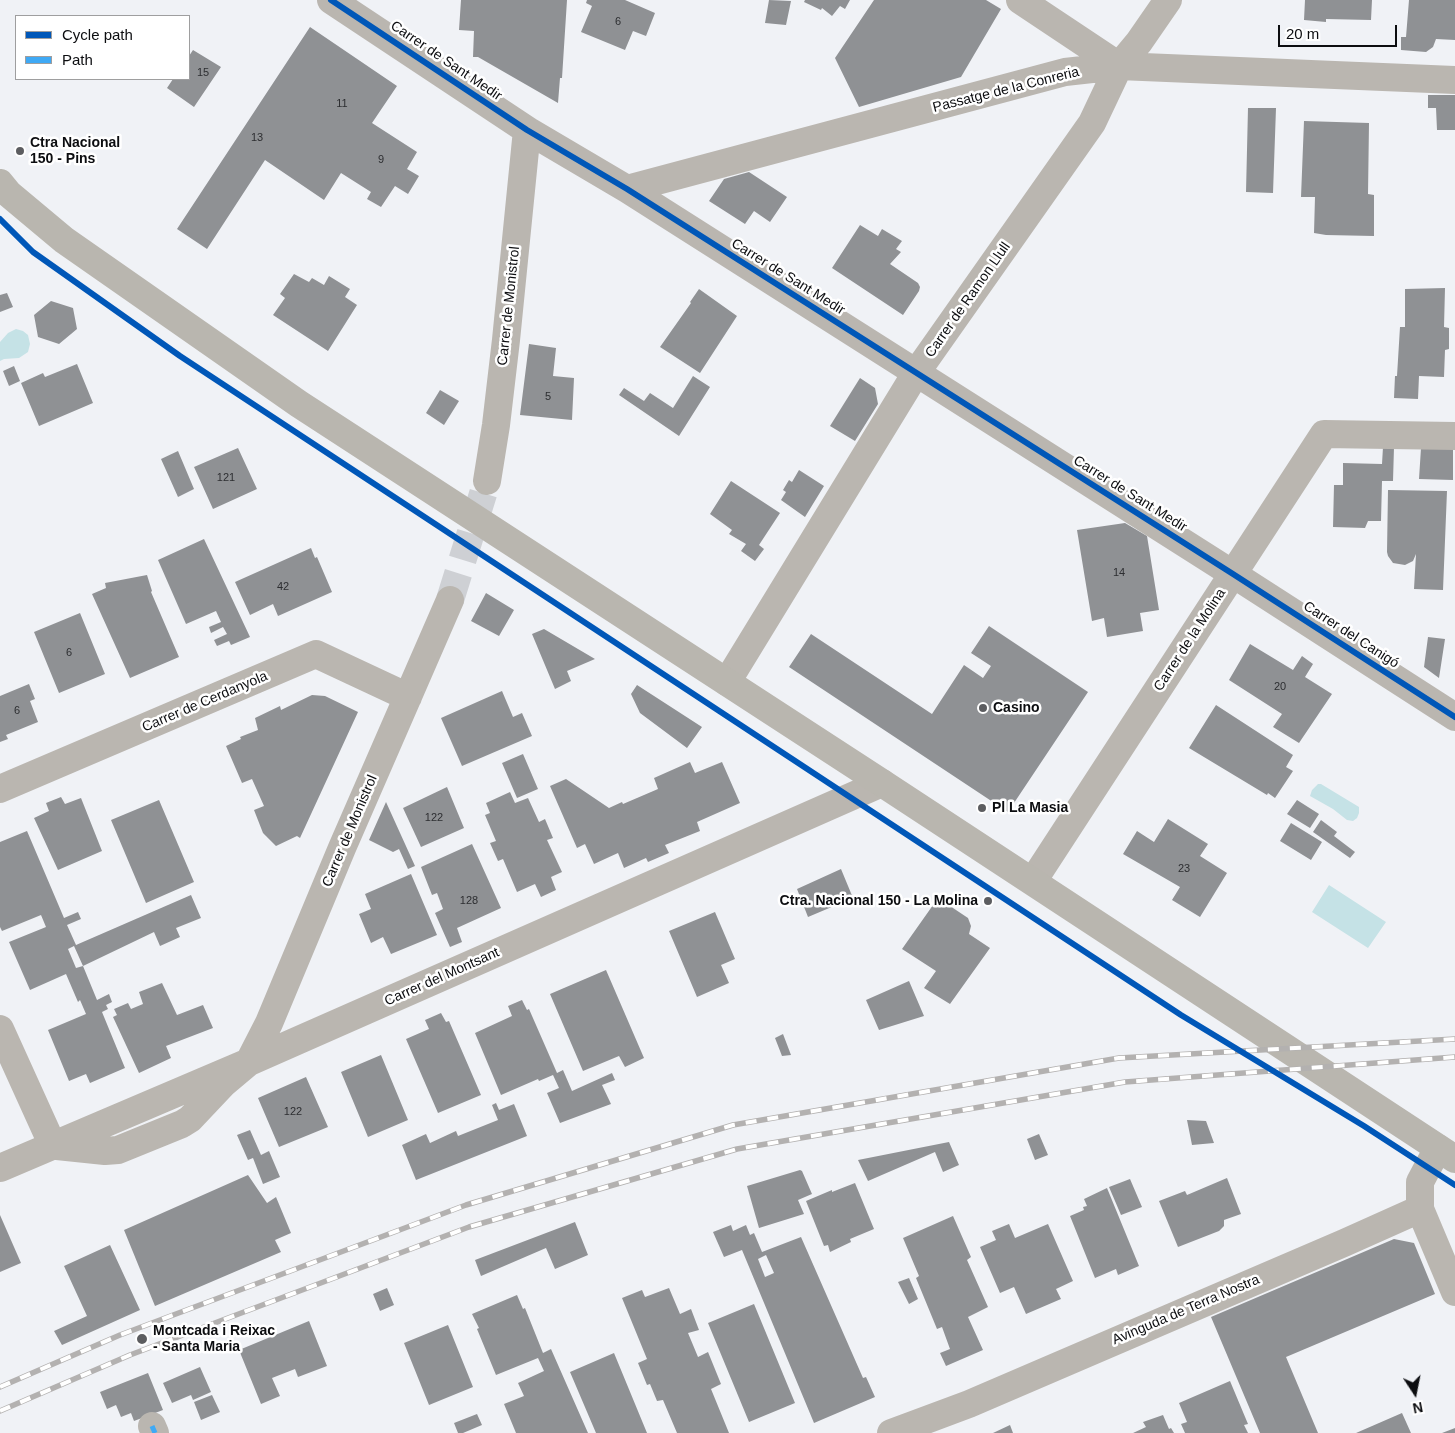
<!DOCTYPE html>
<html>
<head>
<meta charset="utf-8">
<style>
  body { margin:0 }
  #map { position:relative; width:1455px; height:1433px; overflow:hidden; background:#f0f2f6; font-family:Arial,sans-serif }
  canvas { display:block }
  .legend { position:absolute; left:15px; top:15px; width:175px; height:65px; box-sizing:border-box; background:#fff; border:1px solid #9e9e9f; margin:0; padding:6px 9px; list-style:none; font-size:15px; color:#0c0d10 }
  .legend li { display:flex; align-items:center; gap:10px; height:25px }
  .legend b { width:25px; border:1px solid #9e9e9f }
  .north { position:absolute; left:1390px; top:1368px; width:50px; height:50px; -webkit-text-stroke:4px #fff; paint-order:stroke; rotate:169deg; font-size:14px; font-weight:700; line-height:20px; text-align:center; color:#0c0d10 }
  .north::after { content:''; display:block; margin:auto; width:18px; height:22px; background:#0c0d10; clip-path:polygon(50% 0,100% 100%,50% 72%,0 100%) }
  .scale { position:absolute; left:1278px; top:25px; width:119px; height:22px; box-sizing:border-box; border:2px solid #0c0d10; border-top:0; padding-left:6px; font-size:15px; line-height:18px; white-space:nowrap; color:#0c0d10; -webkit-text-stroke:4px #fff; paint-order:stroke }
</style>
</head>
<body>
<div id="map">
<canvas width="1455" height="1433"></canvas>
<ul class="legend">
<li><b style="height:6px;background:#0057b8"></b>Cycle path</li>
<li><b style="height:6px;background:#3fa9f5"></b>Path</li>
</ul>
<div class="north">N</div>
<div class="scale">20 m</div>
</div>
<script>
const ctx = document.querySelector('canvas').getContext('2d');
ctx.lineJoin = 'round';
function fillPath(path, color) {
  ctx.fillStyle = color;
  ctx.fill(path, 'evenodd');
}
function shape(rows) {
  const path = new Path2D();
  for (const r of rows) {
    path.moveTo(r[0], r[1]);
    for (let i = 2; i < r.length; i += 2) path.lineTo(r[i], r[i + 1]);
  }
  return path;
}
function stroke(path, color, width, dash) {
  ctx.strokeStyle = color;
  ctx.lineWidth = width;
  ctx.lineCap = dash ? 'butt' : 'round';
  ctx.setLineDash(dash || []);
  ctx.stroke(path);
}
function drawText(font, color, halo, rows, align = 'center') {
  ctx.font = font + ' Arial,sans-serif';
  ctx.lineWidth = 5;
  ctx.setLineDash([]);
  ctx.textBaseline = 'middle';
  ctx.strokeStyle = halo;
  ctx.fillStyle = color;
  for (const [text, x, y, turn = 0] of rows) {
    ctx.save();
    ctx.translate(x, y);
    ctx.rotate((+turn || 0) * Math.PI / 180);
    ctx.textAlign = isNaN(turn) ? turn : align;
    if (halo) ctx.strokeText(text, 0, 0);
    ctx.fillText(text, 0, 0);
    ctx.restore();
  }
}
fillPath(shape([
  [16,329,23,331,28,335,30,344,28,352,19,358,4,359,0,361,0,342,8,333],
  [1318,784,1321,784,1359,807,1359,813,1357,818,1353,821,1347,820,1333,809,1310,796,1312,790],
  [1329,885,1386,922,1368,948,1312,912]
]), '#c5e2e6');
fillPath(shape([
  [461,0,567,0,562,78,560,78,558,103,478,57,473,57,474,31,459,30],
  [587,0,625,0,655,13,646,36,633,31,625,50,581,32,592,6,586,3],
  [769,0,791,1,786,25,765,23],
  [805,0,850,0,845,9,840,6,832,16,822,8,821,10,804,2],
  [874,0,986,0,1001,9,961,77,859,107,835,58],
  [1305,0,1372,0,1371,20,1326,19,1326,22,1304,20],
  [1409,0,1455,0,1455,40,1436,39,1433,47,1426,52,1401,50,1401,37,1406,37],
  [310,27,397,86,372,123,417,152,407,169,419,176,408,194,395,186,381,207,367,199,371,192,341,173,324,200,265,160,207,249,177,229],
  [193,50,221,67,194,107,167,88,173,79,189,79,189,56],
  [1428,95,1455,95,1455,130,1437,130,1436,108,1428,108],
  [1248,108,1276,108,1273,193,1246,192],
  [1304,121,1369,123,1368,194,1374,195,1374,236,1326,235,1314,233,1315,197,1301,197],
  [749,172,787,197,770,222,754,211,745,224,709,201,724,179],
  [860,225,878,236,882,229,902,241,896,249,901,252,890,264,918,283,920,287,919,291,903,315,832,268],
  [294,274,309,282,312,278,324,285,329,276,350,289,345,297,357,305,328,351,273,315,285,298,280,294],
  [1445,288,1444,327,1449,328,1449,349,1445,350,1444,377,1419,376,1418,399,1394,398,1395,376,1397,376,1400,327,1405,327,1405,289],
  [699,289,737,316,700,373,660,347,691,303,690,302],
  [7,293,13,307,0,312,0,295],
  [51,301,73,308,77,329,59,344,38,337,34,315],
  [529,344,556,348,553,376,574,378,572,420,520,415],
  [77,364,93,403,39,426,21,383,43,373,45,377],
  [14,366,20,381,9,386,3,371],
  [693,376,710,387,679,436,619,395,624,388,644,401,650,393,673,408],
  [860,378,875,388,878,404,855,441,830,426],
  [440,390,459,401,444,425,426,413],
  [1383,447,1394,447,1393,481,1382,481,1381,521,1368,521,1365,528,1333,527,1334,485,1343,485,1343,463,1382,464],
  [238,448,257,489,213,509,194,467],
  [1421,448,1453,449,1453,480,1419,479],
  [178,451,194,489,178,497,161,459],
  [799,470,824,486,805,517,781,500,786,492,783,490,789,480,792,482],
  [731,481,780,513,759,545,764,549,755,561,741,551,746,544,729,534,732,530,710,514],
  [1388,490,1447,491,1443,590,1414,589,1416,554,1413,561,1405,565,1393,563,1388,556,1387,552],
  [1125,523,1147,536,1159,610,1140,613,1143,631,1107,637,1104,618,1092,621,1077,530],
  [204,539,250,637,231,645,229,641,217,646,214,640,227,634,223,627,211,633,209,627,221,622,216,611,186,624,158,560],
  [311,548,315,558,317,557,332,592,278,616,273,604,250,615,235,582],
  [147,575,152,591,151,592,179,657,130,678,92,594,106,588,105,583],
  [486,593,514,610,499,636,471,621],
  [80,613,105,674,59,693,34,632],
  [989,626,1088,692,1008,812,789,667,811,634,932,714,964,665,983,678,991,666,971,653],
  [544,629,595,659,567,671,571,681,555,689,532,634],
  [1428,637,1445,639,1439,678,1424,667],
  [1250,644,1293,670,1302,656,1313,664,1305,677,1332,694,1299,743,1273,727,1282,714,1229,680],
  [29,684,35,699,30,701,38,722,6,735,8,739,0,742,0,696],
  [637,685,702,727,687,748,640,713,631,694],
  [502,691,513,717,522,713,532,736,462,766,441,718],
  [312,695,325,696,358,712,300,838,297,836,276,846,263,833,254,810,264,806,252,779,242,783,226,746,241,739,240,737,258,730,255,718,280,706,281,710],
  [1216,705,1293,755,1286,767,1293,771,1275,798,1268,793,1267,795,1189,748],
  [523,754,538,789,517,798,502,763],
  [690,762,695,773,722,762,740,803,697,822,700,831,665,845,669,853,648,862,646,858,624,868,618,853,594,864,585,844,577,848,550,786,566,779,609,808,622,802,623,804,658,789,654,778],
  [447,787,464,828,421,847,403,808],
  [510,792,515,803,528,798,539,822,545,819,553,838,547,840,562,872,551,877,556,890,541,897,535,884,517,892,503,859,498,861,490,843,496,841,485,815,490,813,486,803],
  [61,797,65,804,81,798,102,851,58,870,34,818,49,811,46,803],
  [159,800,194,882,146,903,111,820],
  [1297,800,1319,814,1310,828,1287,814],
  [386,802,415,866,408,869,399,849,393,852,369,840],
  [1168,819,1208,844,1200,856,1227,873,1200,917,1172,900,1180,887,1123,854,1137,831,1154,842],
  [1321,820,1337,832,1334,836,1355,852,1350,858,1313,832],
  [1291,823,1322,842,1311,860,1280,841],
  [27,831,64,918,78,912,81,919,67,925,76,945,191,895,201,918,176,928,180,937,160,946,154,932,83,966,74,946,68,949,76,968,83,966,97,1000,109,994,112,1002,106,1005,108,1009,102,1012,125,1068,90,1083,86,1074,69,1081,48,1030,86,1014,80,1000,78,1002,66,974,30,990,9,942,46,927,41,915,2,931,0,927,0,842],
  [472,844,501,908,457,928,462,942,450,947,435,913,443,909,437,893,432,895,421,867],
  [841,869,853,898,808,917,797,889],
  [411,874,437,935,391,954,383,937,371,943,359,914,371,909,365,894],
  [938,898,968,918,971,926,969,934,990,948,950,1004,924,988,936,971,902,949],
  [715,912,735,959,721,965,729,983,697,997,669,931],
  [606,970,644,1058,625,1067,619,1056,583,1071,550,994],
  [909,981,924,1016,879,1030,866,1000],
  [162,983,177,1015,203,1005,213,1028,166,1046,171,1058,139,1073,113,1017,117,1015,114,1009,128,1003,131,1009,143,1004,139,992],
  [522,1000,527,1010,529,1009,557,1073,563,1070,572,1091,612,1073,615,1080,602,1085,611,1104,560,1123,547,1093,559,1088,553,1075,539,1081,538,1079,501,1095,475,1033,512,1016,508,1006],
  [441,1013,446,1022,449,1021,481,1095,438,1113,406,1039,429,1029,425,1020],
  [783,1034,791,1055,782,1056,775,1038],
  [381,1055,408,1120,368,1137,341,1072],
  [306,1077,328,1127,279,1147,258,1098],
  [496,1103,499,1110,514,1104,527,1136,416,1180,402,1145,426,1134,430,1143,456,1131,458,1136,498,1120,492,1105],
  [1187,1120,1206,1121,1214,1143,1192,1145],
  [250,1130,261,1155,269,1151,280,1177,263,1184,253,1158,248,1160,237,1135],
  [1039,1134,1048,1155,1035,1160,1027,1139],
  [949,1142,959,1165,943,1172,935,1152,868,1181,858,1160],
  [800,1170,802,1171,812,1194,798,1200,804,1214,759,1228,747,1186],
  [248,1175,267,1203,276,1197,291,1233,275,1240,281,1252,155,1306,124,1230],
  [1227,1178,1241,1214,1224,1220,1224,1226,1219,1231,1178,1247,1159,1201,1185,1191,1187,1195],
  [1130,1179,1142,1207,1121,1215,1109,1187],
  [855,1183,874,1229,850,1239,851,1242,830,1252,828,1245,824,1246,806,1201,832,1190,832,1192],
  [1107,1188,1139,1266,1118,1275,1116,1269,1095,1278,1070,1216,1084,1210,1083,1207,1087,1206,1084,1199],
  [0,1215,21,1263,0,1272],
  [953,1216,971,1257,967,1260,988,1307,968,1317,983,1350,946,1366,940,1353,950,1349,942,1327,937,1329,916,1278,919,1276,903,1238],
  [575,1222,588,1255,555,1269,546,1248,481,1276,475,1260],
  [1009,1224,1015,1238,1048,1224,1073,1281,1056,1289,1061,1299,1026,1314,1014,1287,1000,1293,980,1247,996,1240,992,1231],
  [731,1225,733,1231,746,1225,750,1235,754,1233,762,1252,801,1237,863,1378,866,1377,875,1397,814,1423,742,1250,724,1257,713,1232],
  [766,1255,774,1273,765,1277,758,1259],
  [1394,1239,1414,1243,1435,1294,1286,1357,1318,1433,1260,1433,1211,1317],
  [110,1245,140,1310,62,1345,54,1331,87,1316,64,1266],
  [909,1278,918,1299,909,1304,898,1282],
  [387,1288,394,1305,380,1311,373,1294],
  [669,1288,680,1314,691,1309,699,1330,688,1333,698,1357,708,1352,721,1384,711,1389,729,1433,677,1433,663,1400,657,1401,650,1384,647,1385,638,1363,647,1359,622,1298,642,1290,645,1297],
  [517,1295,523,1309,525,1308,543,1353,551,1349,588,1433,516,1433,504,1404,524,1396,518,1383,544,1371,538,1358,496,1375,477,1329,479,1328,472,1314],
  [754,1304,795,1403,749,1422,708,1323],
  [309,1321,327,1366,298,1377,295,1369,272,1378,280,1396,261,1404,239,1350],
  [448,1325,473,1387,429,1405,404,1343],
  [614,1353,647,1433,596,1433,570,1372],
  [200,1367,211,1392,193,1400,191,1395,172,1403,163,1383],
  [148,1373,163,1410,134,1421,131,1413,121,1417,116,1405,107,1409,100,1392],
  [1230,1381,1248,1424,1244,1425,1248,1433,1185,1433,1181,1424,1187,1422,1179,1403],
  [212,1395,220,1412,201,1420,194,1402],
  [1402,1413,1411,1433,1356,1433],
  [477,1414,482,1425,463,1433,458,1433,454,1423],
  [1163,1415,1169,1429,1171,1428,1174,1433,1133,1433,1146,1427,1143,1422],
  [1010,1425,1013,1433,993,1433],
  [1455,1428,1455,1433,1442,1433]
]), '#8f9194');
stroke(shape([
  [450,600,487,481]
]), '#ced0d4', 28, [28, 14]);
stroke(shape([
  [331,0,527,130,627,189,1233,574,1455,717],
  [1020,0,1119,66],
  [627,189,1065,72,1119,66,1455,80],
  [487,481,496,425,506,340,527,130],
  [727,682,916,373,1092,123,1119,66,1139,42,1168,0],
  [0,789,316,654,408,697],
  [1033,881,1324,434,1455,436],
  [0,1029,53,1146],
  [57,1146,105,1151,118,1150,182,1124,190,1119,224,1083,249,1062,269,1023,342,848,450,600],
  [0,1168,249,1062,882,783],
  [1420,1209,1455,1292],
  [152,1426,155,1433],
  [891,1433,969,1404,1344,1243,1420,1209,1420,1182,1438,1148]
]), '#bab6b0', 28);
stroke(shape([
  [0,183,9,194,64,240,299,404,882,783,1455,1159]
]), '#b9b6af', 28);
const rail = shape([
  [0,1387,120,1335,466,1205,733,1125,1119,1058,1455,1039],
  [0,1411,130,1355,469,1227,737,1149,1125,1082,1455,1057]
]);
stroke(rail, '#b3b1b0', 5.5);
stroke(rail, '#fff', 4, [11]);
stroke(shape([
  [152,1426,155,1433]
]), '#3fa9f5', 5, [10, 5]);
stroke(shape([
  [331,0,527,130,627,189,1233,574,1455,717],
  [0,219,33,252,180,356,1181,1015,1364,1126,1455,1185]
]), '#0057b8', 6);
for (const [x, y, r, color] of [
  [20,151,5,"#5c5d60"],
  [983,708,5,"#5c5d60"],
  [982,808,5,"#5c5d60"],
  [988,901,5,"#5c5d60"],
  [142,1339,6,"#5c5d60"]
]) {
  const dot = new Path2D();
  dot.arc(x, y, r, 0, 2 * Math.PI);
  ctx.fillStyle = color;
  ctx.fill(dot);
  stroke(dot, '#fff', 2);
}
drawText('11px', '#2d2e31', null, [
  ["6",618,22],
  ["15",203,73],
  ["11",342,104],
  ["13",257,138],
  ["9",381,160],
  ["5",548,397],
  ["121",226,478],
  ["14",1119,573],
  ["42",283,587],
  ["6",69,653],
  ["20",1280,687],
  ["6",17,711],
  ["122",434,818],
  ["23",1184,869],
  ["128",469,901],
  ["122",293,1112]
]);
drawText('14px', '#0c0d10', '#fff', [
  ["Carrer de Sant Medir",446,61,34],
  ["Passatge de la Conreria",1006,90,-14],
  ["Carrer de Sant Medir",788,277,32],
  ["Carrer de Ramon Llull",968,300,-55],
  ["Carrer de Monistrol",509,306,-84],
  ["Carrer de Sant Medir",1130,494,32],
  ["Carrer del Canigó",1351,635,33],
  ["Carrer de la Molina",1190,640,-57],
  ["Carrer de Cerdanyola",205,702,-23],
  ["Carrer de Monistrol",350,831,-67],
  ["Carrer del Montsant",442,977,-24],
  ["Avinguda de Terra Nostra",1186,1310,-23]
]);
drawText('bold 14px', '#0c0d10', '#fff', [
  ["Ctra Nacional",30,143],
  ["150 - Pins",30,159],
  ["Casino",993,708],
  ["Pl La Masia",992,808],
  ["Ctra. Nacional 150 - La Molina",978,901,"right"],
  ["Montcada i Reixac",153,1331],
  ["- Santa Maria",153,1347]
], 'left');
</script>
</body>
</html>
